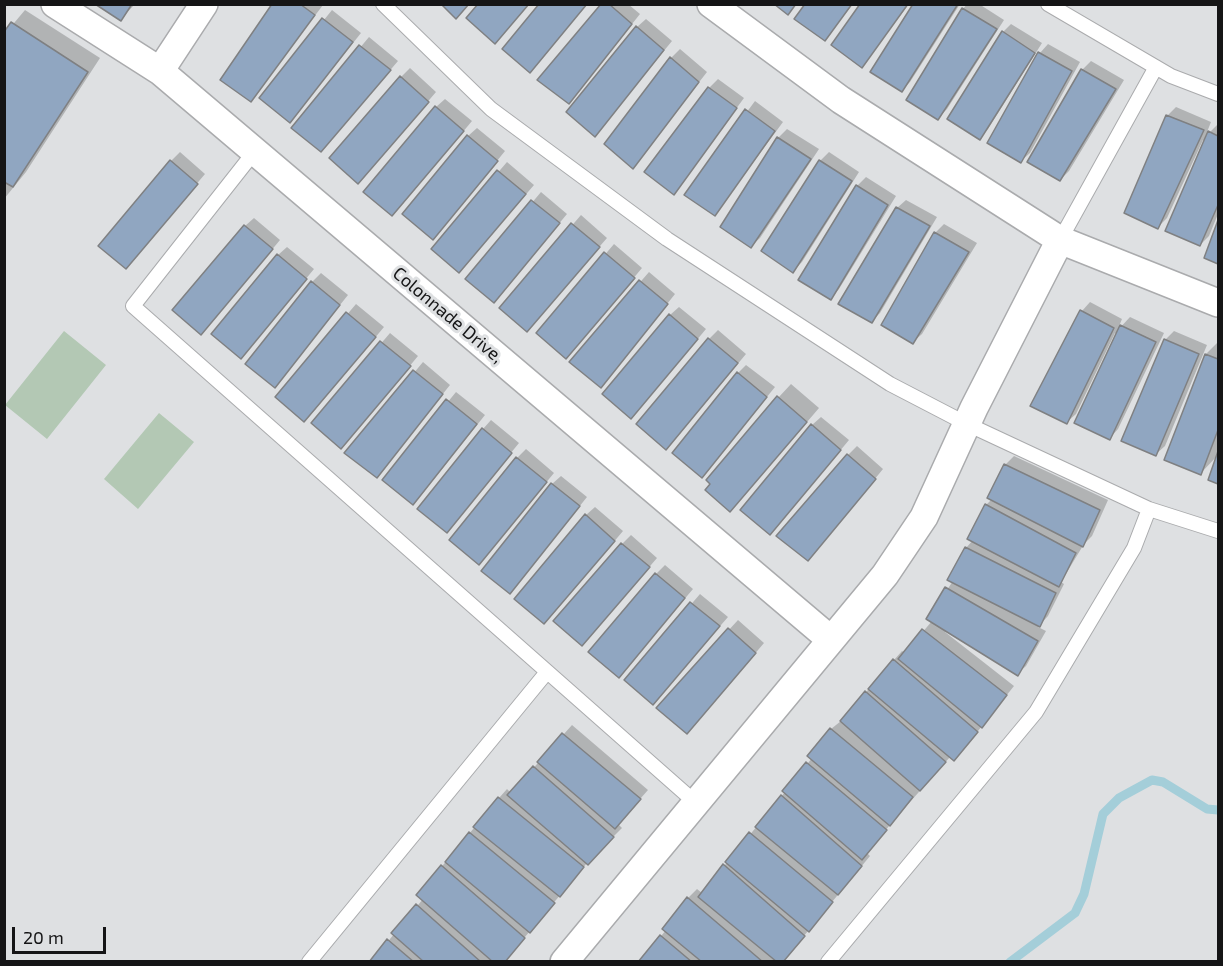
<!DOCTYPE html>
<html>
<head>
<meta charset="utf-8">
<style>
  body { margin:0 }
  #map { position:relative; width:1223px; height:966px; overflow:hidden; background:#dee0e2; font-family:"Exo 2",sans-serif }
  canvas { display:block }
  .frame { position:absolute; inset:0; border:6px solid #151516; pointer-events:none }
  .scale { position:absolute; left:12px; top:927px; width:94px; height:27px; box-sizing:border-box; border:3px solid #151516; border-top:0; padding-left:8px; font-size:18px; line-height:21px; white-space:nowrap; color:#151516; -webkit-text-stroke:4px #dee0e2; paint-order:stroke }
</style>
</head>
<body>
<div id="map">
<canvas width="1223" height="966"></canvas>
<div class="frame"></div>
<div class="scale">20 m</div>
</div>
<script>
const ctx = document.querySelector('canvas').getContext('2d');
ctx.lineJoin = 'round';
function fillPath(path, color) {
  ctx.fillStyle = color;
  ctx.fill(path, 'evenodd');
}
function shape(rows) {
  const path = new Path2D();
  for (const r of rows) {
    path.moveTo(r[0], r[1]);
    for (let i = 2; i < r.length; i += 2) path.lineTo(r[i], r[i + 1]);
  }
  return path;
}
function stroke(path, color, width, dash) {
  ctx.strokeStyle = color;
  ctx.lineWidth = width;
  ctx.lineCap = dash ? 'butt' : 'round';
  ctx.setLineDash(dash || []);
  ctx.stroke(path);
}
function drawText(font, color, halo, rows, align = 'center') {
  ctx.font = font + ' "Exo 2",sans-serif';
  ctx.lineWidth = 6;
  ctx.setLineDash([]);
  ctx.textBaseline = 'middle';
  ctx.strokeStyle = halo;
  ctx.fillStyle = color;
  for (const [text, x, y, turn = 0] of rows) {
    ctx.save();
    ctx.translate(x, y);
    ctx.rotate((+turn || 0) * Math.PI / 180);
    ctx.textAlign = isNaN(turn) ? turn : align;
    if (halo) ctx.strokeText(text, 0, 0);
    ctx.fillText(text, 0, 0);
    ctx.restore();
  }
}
fillPath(shape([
  [64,331,106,365,47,439,5,405],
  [159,413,194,442,138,509,104,479]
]), '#b3c8b4');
fillPath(shape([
  [97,4,135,4,121,19],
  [274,4,323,5,251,100],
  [541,4,587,4,530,71],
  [603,4,628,4,640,14,577,93],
  [807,4,853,4,825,39],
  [862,4,909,4,862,66],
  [915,4,960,4,910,82,902,90],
  [967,4,979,4,1004,20,947,109,938,118,963,9],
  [25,10,100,58,26,172,4,199,4,35],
  [332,10,361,33,298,112,261,98],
  [646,19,672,41,595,135,637,27],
  [1011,24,1042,43,988,129,979,138,1003,32],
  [369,37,398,61,329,142,293,128],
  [1048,44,1080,62,1030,153,1021,161,1040,53],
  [680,49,707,72,633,167,671,58],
  [1091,61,1124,80,1069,171,1060,180,1082,70],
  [410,68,436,92,367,173,401,77],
  [718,79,744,98,674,193,709,88],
  [445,99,472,121,401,206,436,107],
  [755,101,783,122,715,214,686,194],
  [1176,107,1211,122,1205,137,1218,124,1218,214,1209,236,1200,245,1206,141,1203,140,1167,218,1158,227,1126,212,1167,116],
  [477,128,505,151,442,229,468,136],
  [787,129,819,149,760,238,751,246,778,138],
  [180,152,205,174,126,267,171,161],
  [829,152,859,172,802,262,793,271,820,161],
  [507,162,534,185,468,262,433,248],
  [866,177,896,196,839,289,831,298,857,186],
  [541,192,567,214,502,292,468,279],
  [906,200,937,217,880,313,872,321,897,208],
  [581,215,607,238,527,330,501,308],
  [254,218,280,240,210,324,245,226],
  [944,224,977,243,922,334,913,342,935,233],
  [1218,224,1218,262,1206,257],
  [614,244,642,268,575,348,538,333],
  [287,247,314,269,249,348,278,255],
  [649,272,675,294,609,377,571,362],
  [321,273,348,295,275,386,312,282],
  [1090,302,1122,319,1117,331,1130,317,1164,333,1118,429,1110,438,1118,334,1115,333,1076,414,1067,422,1082,311],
  [356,304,384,327,313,412,277,397],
  [679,307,706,329,640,408,670,315],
  [718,330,746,354,675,439,709,339],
  [1174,331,1207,345,1165,446,1156,454,1165,340],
  [390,333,418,356,350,438,313,423],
  [1218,342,1218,483,1210,479,1218,455,1201,473,1206,354],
  [423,362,450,385,377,476,347,453],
  [746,365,775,387,710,467,738,373],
  [791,384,819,408,743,497,778,398],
  [456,392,485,415,422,494,384,480],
  [821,417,849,440,779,524,812,425],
  [491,420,519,443,447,531,483,429],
  [857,446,883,469,816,551,848,455],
  [526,449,554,473,479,563,517,458],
  [1014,456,1108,500,1092,536,1084,544,1061,582,1064,584,1048,616,1038,627,1046,631,1026,666,1017,674,947,630,945,632,1014,686,962,751,950,757,894,820,867,853,870,856,789,954,774,962,640,962,666,930,664,929,688,898,697,889,702,893,785,792,812,758,809,756,831,729,841,721,894,660,902,651,905,653,932,621,928,618,953,581,966,548,973,540,986,505,992,499,1005,465],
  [561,476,587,497,518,583,552,484],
  [595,507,623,531,553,614,586,515],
  [631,535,657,558,591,635,622,544],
  [665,565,693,589,627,667,656,574],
  [700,594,728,617,661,694,626,680],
  [738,620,764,643,696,723,658,707],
  [572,725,648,790,618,824,622,828,587,863,504,962,371,962,423,899,418,895,499,798,507,789,511,793]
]), '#0003');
stroke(shape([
  [1010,962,1075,913,1084,894,1103,814,1119,798,1152,780,1163,782,1207,809,1218,810]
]), '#a4ced9', 9);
const building = shape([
  [95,4,132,4,121,21,95,4],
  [272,4,300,4,315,15,251,102,220,80,272,4],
  [441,4,469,4,456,19,441,4],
  [478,4,529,4,495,44,466,18,478,4],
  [539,4,587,4,530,73,502,49,539,4],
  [601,4,609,4,632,24,569,104,537,80,601,4],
  [774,4,796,4,788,15,774,4],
  [805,4,852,4,825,41,794,19,805,4],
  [860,4,908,4,862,68,831,45,860,4],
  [913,4,958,4,902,92,870,72,913,4],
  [962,8,997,29,938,120,906,100,962,8],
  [322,18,353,42,290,123,259,98,322,18],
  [11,22,88,72,13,187,4,182,4,32,11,22],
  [636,26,664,50,595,137,566,112,636,26],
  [1002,31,1035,53,980,140,947,119,1002,31],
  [359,45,391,70,321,152,291,128,359,45],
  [1038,52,1072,71,1021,163,987,143,1038,52],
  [670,57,699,82,633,169,604,144,670,57],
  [1081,69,1116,89,1060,181,1027,162,1081,69],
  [400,76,429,102,358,184,329,158,400,76],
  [708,87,737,108,674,195,644,172,708,87],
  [435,106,464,131,392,216,363,192,435,106],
  [745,109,775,131,715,216,684,195,745,109],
  [1166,115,1204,130,1158,229,1124,213,1166,115],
  [1208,131,1218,136,1218,205,1200,246,1165,231,1208,131],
  [467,135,498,161,433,240,402,214,467,135],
  [777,137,811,159,751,248,720,227,777,137],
  [170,160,198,184,126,269,98,246,170,160],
  [819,160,852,181,793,273,761,251,819,160],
  [497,170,526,194,459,273,431,249,497,170],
  [856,185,888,205,831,300,798,280,856,185],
  [531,200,560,223,494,303,465,279,531,200],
  [896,207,930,226,872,323,838,304,896,207],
  [1218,220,1218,264,1204,258,1218,220],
  [571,223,600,247,527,332,499,308,571,223],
  [244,225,273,249,201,335,172,310,244,225],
  [934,232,969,252,913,344,881,325,934,232],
  [604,252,635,278,566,359,536,333,604,252],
  [277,254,307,279,241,359,211,334,277,254],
  [639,280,668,304,601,388,569,362,639,280],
  [311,281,340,305,275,388,245,364,311,281],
  [1080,310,1114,328,1067,424,1030,406,1080,310],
  [346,312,376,337,304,422,275,397,346,312],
  [669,314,698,339,631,419,602,394,669,314],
  [1120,325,1156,342,1110,440,1074,423,1120,325],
  [708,338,738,363,666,450,636,424,708,338],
  [1164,339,1199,354,1156,456,1121,441,1164,339],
  [380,341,411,366,341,449,311,423,380,341],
  [1205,354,1218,359,1218,430,1201,475,1164,460,1205,354],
  [413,370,443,394,377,478,344,453,413,370],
  [737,372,767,397,702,478,672,453,737,372],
  [777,396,807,422,730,512,705,490,710,484,706,480,777,396],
  [446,399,477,424,413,505,382,480,446,399],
  [811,424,841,450,770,535,740,510,811,424],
  [482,428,512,453,447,533,417,509,482,428],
  [1218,451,1218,484,1208,480,1218,451],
  [847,454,876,479,808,561,776,536,847,454],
  [516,457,547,482,479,565,449,540,516,457],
  [1004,464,1100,510,1083,547,987,498,1004,464],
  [551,483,580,506,510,594,481,571,551,483],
  [985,504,1076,553,1059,587,967,539,985,504],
  [585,514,615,541,544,624,514,599,585,514],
  [621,543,650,567,582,646,553,621,621,543],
  [965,547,1056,593,1040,627,947,580,965,547],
  [655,573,685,598,619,678,588,652,655,573],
  [945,587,1038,641,1018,676,926,619,945,587],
  [690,602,720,626,653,705,624,680,690,602],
  [728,628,756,653,687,734,656,708,728,628],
  [922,629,1007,695,982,728,898,659,922,629],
  [893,659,978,732,954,761,868,689,893,659],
  [865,691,946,762,920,791,840,721,865,691],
  [830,728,913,797,890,826,807,756,830,728],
  [562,733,641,799,615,829,537,762,562,733],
  [806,762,887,830,862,860,782,791,806,762],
  [533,766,614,837,588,865,507,795,533,766],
  [781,795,862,866,838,895,755,827,781,795],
  [498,797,584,867,560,897,473,827,498,797],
  [469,832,555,903,530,933,445,862,469,832],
  [749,832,833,902,809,932,725,862,749,832],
  [723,864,805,936,783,962,777,962,698,897,723,864],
  [441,865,525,938,505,962,493,962,416,895,441,865],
  [687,897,763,962,702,962,662,929,687,897],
  [416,904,481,962,424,962,391,933,416,904],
  [660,935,692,962,638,962,660,935],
  [387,939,414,962,369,962,387,939]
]);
fillPath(building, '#90a6c1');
stroke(building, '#7f8082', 1.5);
const lane = shape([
  [383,4,491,109,667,239,890,384,967,424,1149,509,1218,531],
  [1048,4,1171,76,1218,94],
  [255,151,133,306,696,803],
  [1060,240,1156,67],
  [309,962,547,672],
  [828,962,1036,712,1134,548,1149,509]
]);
const street = shape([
  [55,4,160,71,830,639],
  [160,71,204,4],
  [1060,240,1218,303],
  [564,962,885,575,924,517,974,408,1060,240,841,100,711,4]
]);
stroke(lane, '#aaabad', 16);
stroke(street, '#aaabad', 30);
stroke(lane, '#fff', 14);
stroke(street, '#fff', 27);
drawText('18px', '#151516', '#dee0e2', [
  ["Colonnade Drive,",448,315,40]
]);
</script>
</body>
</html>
